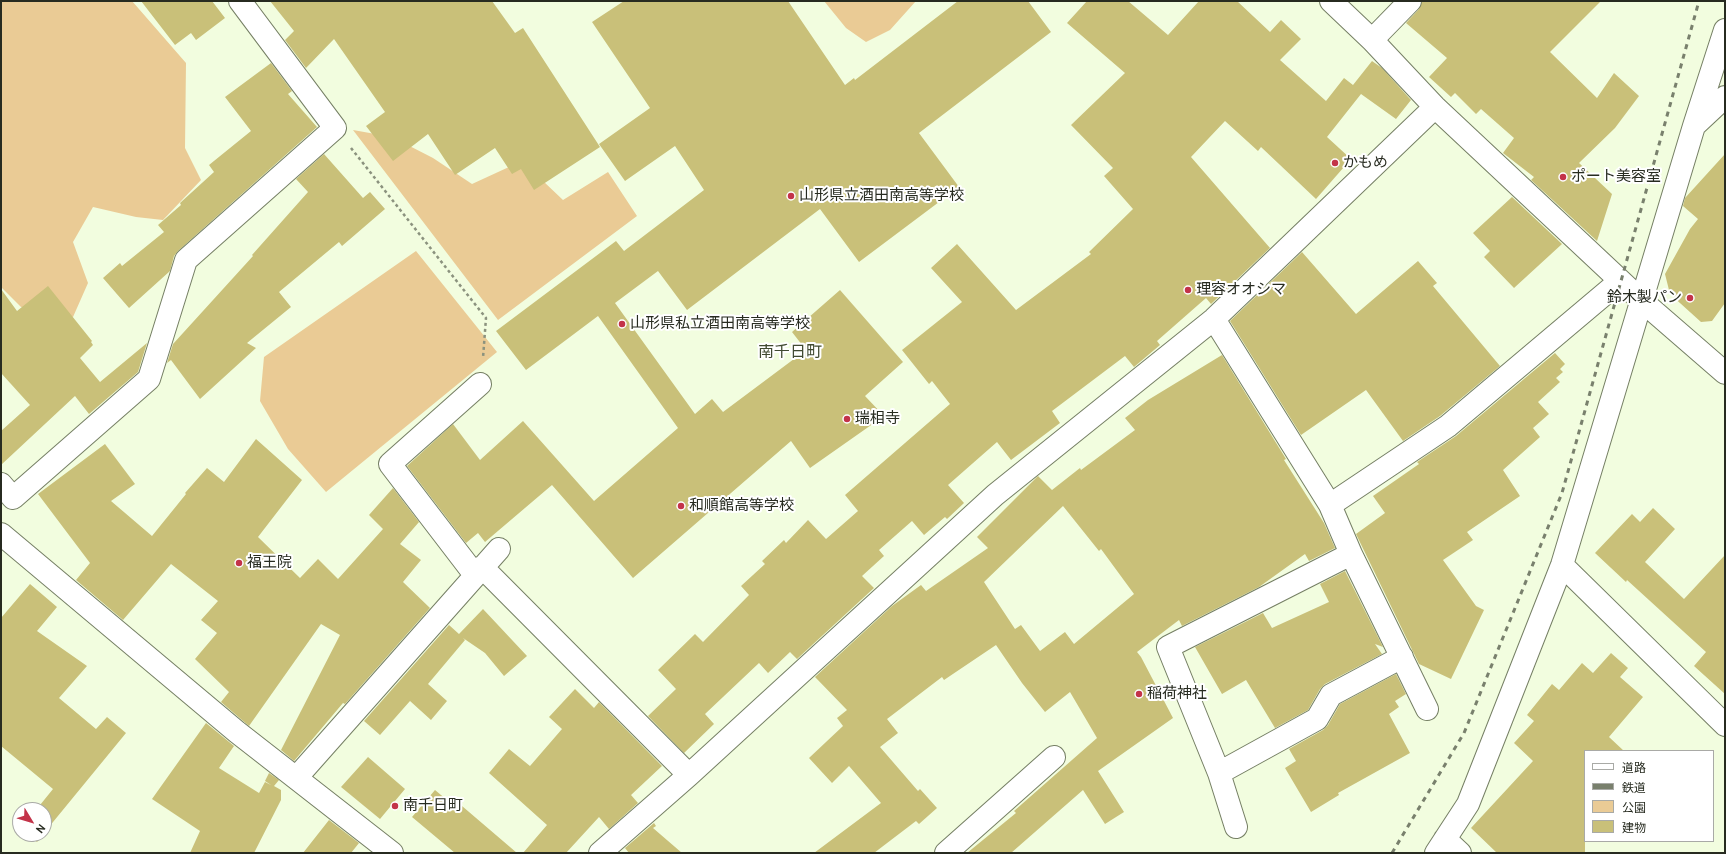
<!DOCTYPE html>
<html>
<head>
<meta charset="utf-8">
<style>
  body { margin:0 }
  #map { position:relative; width:1726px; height:854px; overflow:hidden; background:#f2fddf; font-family:Cabin,"Noto Sans JP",sans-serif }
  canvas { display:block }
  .frame { position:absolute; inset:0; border:2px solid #272b20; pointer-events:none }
  .legend { position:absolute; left:1584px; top:750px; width:130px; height:92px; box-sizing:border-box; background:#fff; border:1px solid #a9aaa6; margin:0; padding:5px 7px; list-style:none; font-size:12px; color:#272b20 }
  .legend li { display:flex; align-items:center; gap:8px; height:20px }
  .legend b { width:20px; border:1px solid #a9aaa6 }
  .north { position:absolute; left:12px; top:802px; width:40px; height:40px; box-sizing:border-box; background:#fff; border:1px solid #a9aaa6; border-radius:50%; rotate:128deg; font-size:11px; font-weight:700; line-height:16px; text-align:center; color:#272b20 }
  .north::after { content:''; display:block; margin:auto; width:14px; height:18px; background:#c33349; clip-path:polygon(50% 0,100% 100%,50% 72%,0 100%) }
</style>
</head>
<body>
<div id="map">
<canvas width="1726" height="854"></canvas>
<div class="frame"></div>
<ul class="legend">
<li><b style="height:5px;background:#fff"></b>道路</li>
<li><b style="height:5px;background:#79806d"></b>鉄道</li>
<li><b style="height:11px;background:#eacb95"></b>公園</li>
<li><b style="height:11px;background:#c9c079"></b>建物</li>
</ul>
<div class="north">N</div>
</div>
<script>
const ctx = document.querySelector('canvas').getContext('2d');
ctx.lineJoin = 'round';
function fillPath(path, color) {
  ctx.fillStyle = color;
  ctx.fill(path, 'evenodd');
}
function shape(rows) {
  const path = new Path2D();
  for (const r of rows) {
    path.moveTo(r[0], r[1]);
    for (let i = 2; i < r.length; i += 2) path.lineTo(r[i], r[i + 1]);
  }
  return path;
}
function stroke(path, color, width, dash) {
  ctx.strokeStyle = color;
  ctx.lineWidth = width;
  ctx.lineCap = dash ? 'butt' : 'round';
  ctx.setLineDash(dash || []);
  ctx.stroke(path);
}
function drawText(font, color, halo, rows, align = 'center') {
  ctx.font = font + ' Cabin,"Noto Sans JP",sans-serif';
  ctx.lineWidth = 4;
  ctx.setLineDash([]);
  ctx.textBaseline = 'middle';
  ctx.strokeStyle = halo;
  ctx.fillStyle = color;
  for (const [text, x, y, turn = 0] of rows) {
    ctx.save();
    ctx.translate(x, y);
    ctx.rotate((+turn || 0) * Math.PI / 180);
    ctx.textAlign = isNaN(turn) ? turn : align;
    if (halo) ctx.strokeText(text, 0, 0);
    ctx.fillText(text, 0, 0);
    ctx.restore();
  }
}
fillPath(shape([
  [1,1,132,1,186,63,185,148,201,180,163,220,136,217,93,207,73,242,88,283,73,317,21,307,1,287],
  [824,1,916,1,890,30,866,42,846,28],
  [353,130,392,137,433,158,472,184,522,161,563,200,608,172,637,216,498,320],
  [416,251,497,352,326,492,288,449,260,401,264,357]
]), '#eacb95');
fillPath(shape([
  [141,1,212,1,225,18,196,40,191,33,175,45],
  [270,1,492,1,515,33,523,28,600,147,534,190,521,169,512,174,495,148,455,175,428,134,393,161,366,126,385,112,334,39,306,68,285,40,294,31],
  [624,1,788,1,845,85,854,78,855,80,958,1,1028,1,1051,32,919,133,959,187,859,262,820,209,687,310,658,271,615,303,695,414,712,399,723,412,806,350,792,332,840,290,903,362,865,396,884,416,810,468,791,441,633,578,552,485,485,542,478,533,466,543,407,466,453,424,480,460,523,421,594,501,678,428,598,316,526,370,496,331,616,241,624,251,704,190,675,146,625,181,599,144,650,108,592,22],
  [1087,1,1128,1,1168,35,1199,1,1237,1,1270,32,1281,20,1301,39,1280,60,1326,101,1344,78,1353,85,1372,61,1382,68,1411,100,1396,119,1361,94,1327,137,1351,159,1316,199,1261,147,1258,151,1225,121,1191,157,1270,248,1211,304,1206,298,1157,341,1160,345,1134,367,1125,356,1052,411,1060,423,1011,460,997,442,948,485,964,503,947,519,945,517,924,535,912,521,879,550,884,556,862,576,874,588,797,659,790,652,768,673,759,663,705,714,714,724,684,753,648,716,676,689,658,670,695,634,703,642,749,595,741,586,765,564,762,561,784,540,786,543,808,520,826,539,858,511,845,495,950,404,932,381,929,384,902,350,962,302,931,268,957,244,1016,310,1091,254,1089,252,1133,209,1104,176,1113,168,1071,125,1125,73,1067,23],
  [1422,1,1601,1,1550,52,1597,98,1614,73,1639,96,1615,128,1579,163,1612,194,1597,241,1531,180,1534,177,1503,153,1514,138,1481,109,1476,114,1455,93,1451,97,1429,77,1447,58,1406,23,1419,9],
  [271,63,292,91,288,94,317,127,178,251,174,256,170,271,129,308,103,278,120,263,122,266,164,232,158,225,181,205,180,203,214,172,209,165,251,131,225,97],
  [324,154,363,198,370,192,385,209,342,246,339,242,279,292,291,307,247,343,256,348,200,399,171,360,167,363,173,344,253,256,252,255,308,192,296,179],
  [1725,154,1725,303,1712,321,1701,322,1670,294,1665,274,1690,229,1698,219,1683,206,1685,198],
  [1512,197,1562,244,1514,288,1484,257,1490,251,1473,233],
  [1302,252,1356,314,1418,261,1437,283,1433,286,1500,366,1440,416,1403,441,1366,390,1301,435,1230,321],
  [48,286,92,341,91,342,93,345,80,358,100,382,147,343,138,372,89,414,75,396,1,465,1,431,30,405,1,373,1,289,17,311],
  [1555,353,1565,364,1560,369,1563,372,1556,378,1560,382,1538,402,1549,414,1533,428,1540,437,1503,470,1520,496,1467,532,1473,540,1443,560,1476,606,1484,610,1451,679,1419,664,1356,534,1385,513,1373,496,1419,464,1417,462,1456,436],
  [1222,355,1286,459,1284,460,1324,523,1335,548,1309,561,1305,554,1259,587,1182,626,1179,620,1137,652,1141,657,1173,718,1098,771,1124,812,1105,824,1083,790,1011,853,967,853,1016,813,1014,811,1097,738,1070,692,1045,712,1022,683,996,645,944,680,942,677,887,719,898,733,880,747,918,791,920,789,937,808,919,824,916,821,874,853,814,853,881,803,849,766,832,783,809,758,843,726,837,718,847,710,815,677,892,606,921,585,926,591,988,548,977,537,1038,476,1052,490,1080,468,1081,470,1135,430,1125,418,1148,400],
  [1063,506,1099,551,1101,549,1134,594,1074,644,1065,632,1040,651,1021,625,1015,629,984,582],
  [256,439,302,480,258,537,300,578,318,559,338,579,383,529,369,515,393,488,419,522,400,544,421,560,403,582,430,608,345,704,343,703,294,761,281,750,340,635,321,624,249,726,221,702,229,692,195,659,217,633,201,620,218,601,171,564,123,620,76,580,90,563,38,494,105,444,135,484,111,501,152,536,186,494,185,493,207,468,224,482],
  [1653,508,1675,529,1645,562,1684,599,1725,555,1725,694,1694,666,1706,652,1627,580,1626,582,1595,553,1632,514,1640,522],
  [1345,571,1383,647,1375,644,1382,654,1325,684,1320,689,1308,710,1275,728,1246,680,1222,694,1195,647,1263,613,1272,628,1329,602,1320,584],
  [30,584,57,607,37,631,87,666,59,698,96,729,107,717,126,733,44,833,44,810,36,810,53,789,1,746,1,618],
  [483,609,527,656,504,676,485,653,463,638,465,640,428,684,447,701,431,720,410,701,380,735,364,721,449,625,459,634],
  [1611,653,1628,668,1620,677,1643,697,1609,737,1624,751,1585,751,1585,853,1497,853,1471,828,1533,761,1514,743,1534,721,1527,715,1552,684,1559,690,1582,663,1593,673],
  [1396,674,1406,694,1395,701,1399,707,1389,714,1410,753,1338,793,1339,795,1311,812,1285,768,1296,761,1289,749,1323,730,1328,725,1340,704],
  [575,689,594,708,599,702,662,766,631,795,638,803,609,829,599,817,566,853,523,853,547,825,489,773,509,749,530,766,562,729,549,717],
  [206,723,234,746,219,768,259,793,265,782,271,785,265,781,269,773,279,780,274,786,281,790,281,800,254,853,190,853,200,831,152,799],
  [368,757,405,789,380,819,341,787],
  [435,790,459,810,462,806,517,853,455,853,412,817],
  [329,820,359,843,351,853,303,853],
  [654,823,656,826,653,828,682,853,629,853,625,848],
  [28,834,43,834,37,842]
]), '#c9c079');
const minor = shape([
  [1331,1,1372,40,1435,107,1642,301,1725,373],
  [1372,40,1410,1],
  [1695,125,1725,97],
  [1214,319,1330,505,1351,554,1427,709],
  [1,484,13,498,149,379,186,260,335,128,240,1],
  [1330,505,1448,426,1620,281],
  [1,534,237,732,392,853],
  [1562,565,1725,725],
  [482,567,689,775],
  [475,575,390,464,480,384],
  [1219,773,1317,719,1331,695,1402,657],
  [296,778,499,549],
  [1236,827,1219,773,1168,647,1351,554],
  [1445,839,1460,853],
  [600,853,689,775,995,495,1214,319,1435,107],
  [946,853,1054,757],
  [1436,853,1468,804,1562,565,1694,126,1725,30]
]);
stroke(minor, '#757f64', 24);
stroke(shape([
  [351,148,486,318,483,358]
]), '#8b927e', 2.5, [3, 3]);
stroke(minor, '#fff', 22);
stroke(shape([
  [1392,853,1464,733,1562,493,1699,1]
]), '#79806d', 3, [5, 5]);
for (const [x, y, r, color] of [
  [1335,163,4,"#c33349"],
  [1563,177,4,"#c33349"],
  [791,196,4,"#c33349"],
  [1188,290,4,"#c33349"],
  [1690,298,4,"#c33349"],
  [622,324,4,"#c33349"],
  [847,419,4,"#c33349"],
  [681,506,4,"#c33349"],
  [239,563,4,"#c33349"],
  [1139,694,4,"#c33349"],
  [395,806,4,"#c33349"]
]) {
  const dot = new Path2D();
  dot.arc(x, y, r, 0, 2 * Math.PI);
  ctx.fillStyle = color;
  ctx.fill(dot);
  stroke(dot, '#fff', 1.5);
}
drawText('15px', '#272b20', '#fff', [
  ["かもめ",1343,163],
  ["ポート美容室",1571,177],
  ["山形県立酒田南高等学校",799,196],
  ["理容オオシマ",1196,290],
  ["鈴木製パン",1682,298,"right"],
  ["山形県私立酒田南高等学校",630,324],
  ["瑞相寺",855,419],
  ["和順館高等学校",689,506],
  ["福王院",247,563],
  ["稲荷神社",1147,694],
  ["南千日町",403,806]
], 'left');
drawText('16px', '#414a32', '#fff', [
  ["南千日町",790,352]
]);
</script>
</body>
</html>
